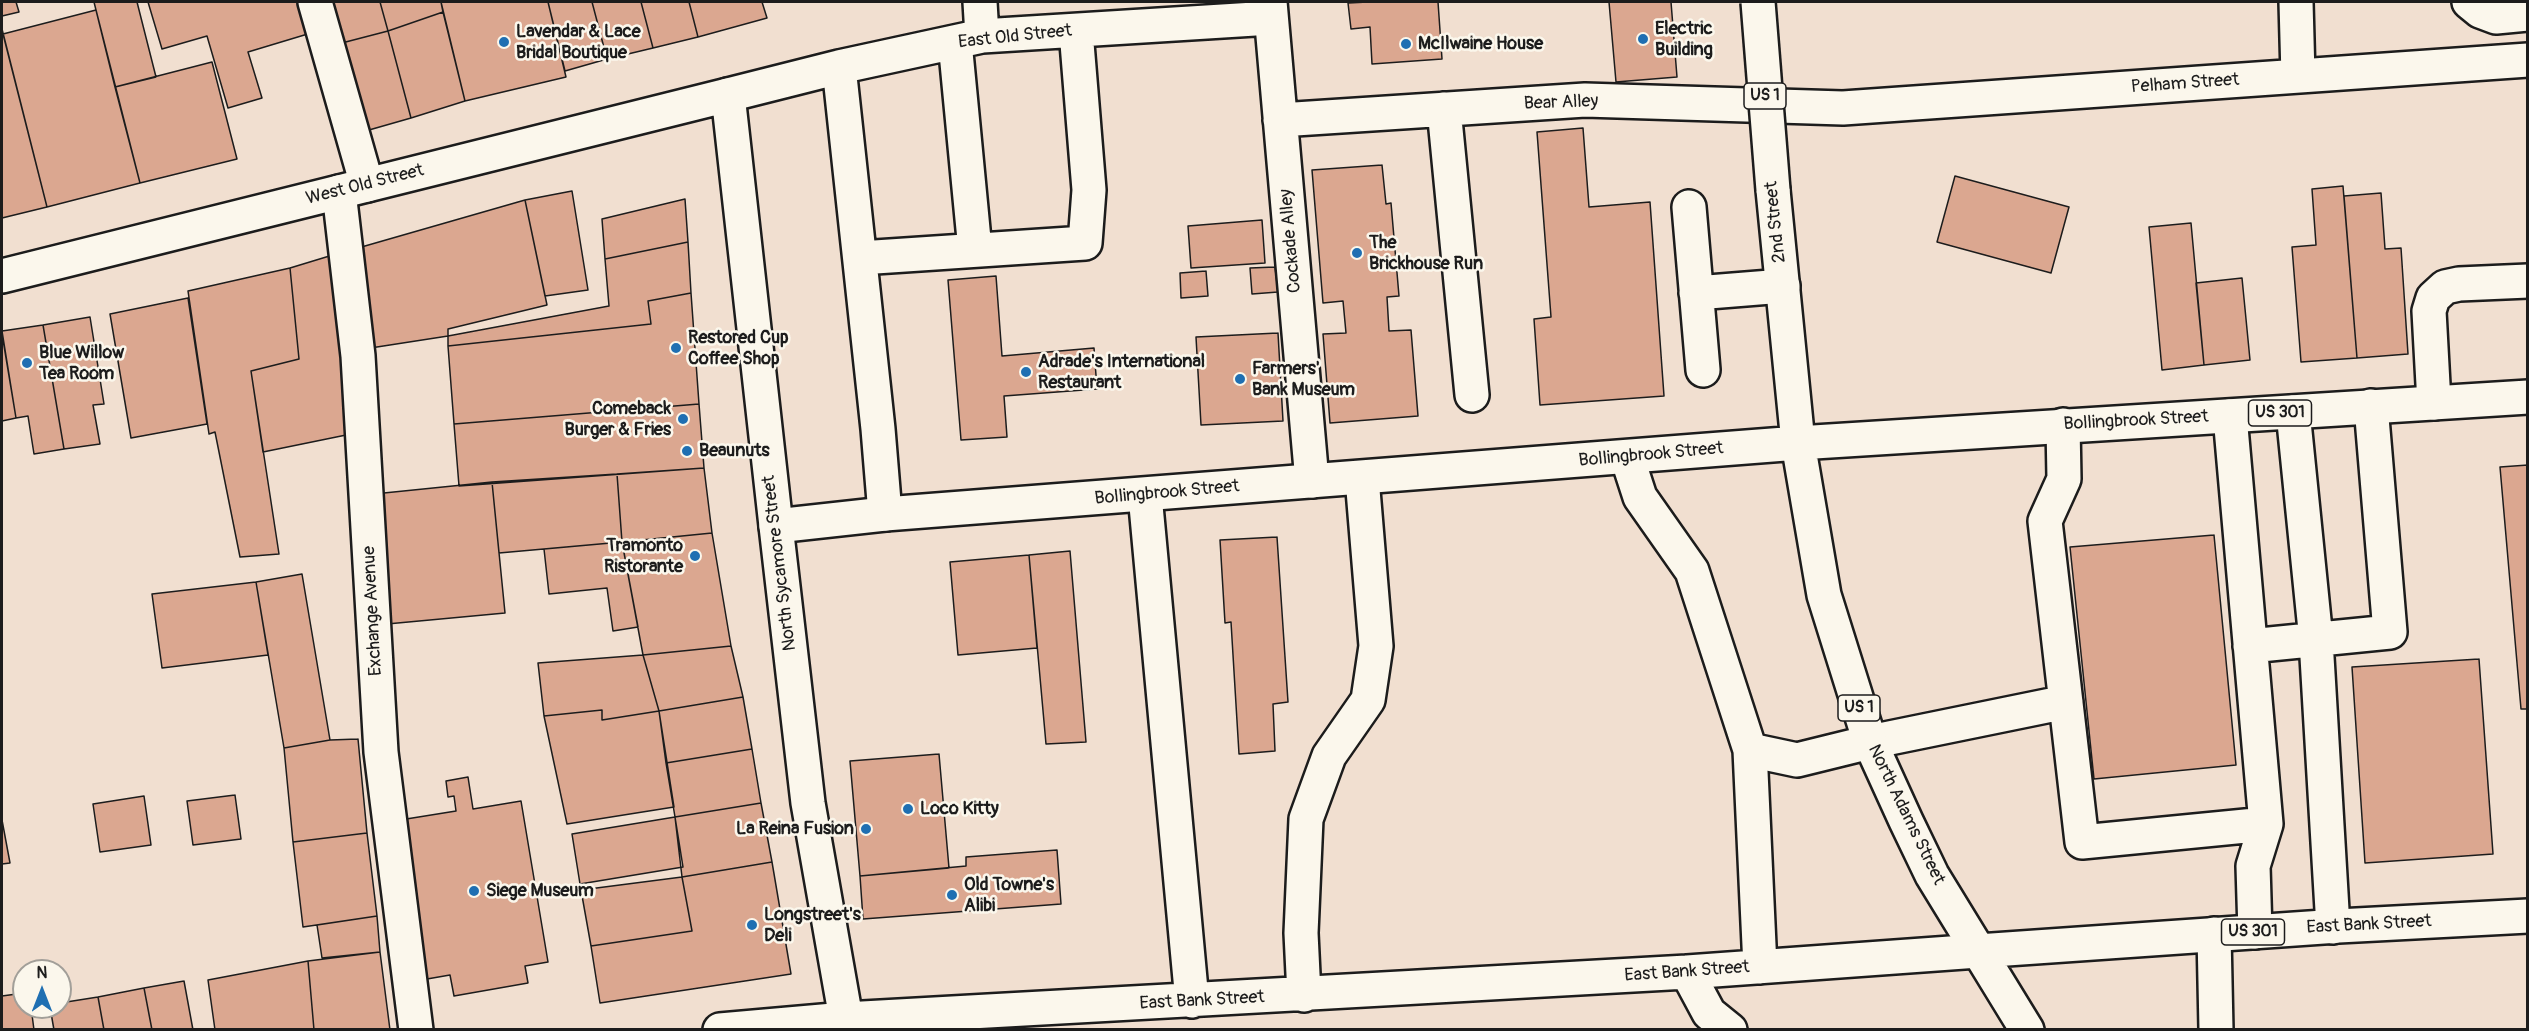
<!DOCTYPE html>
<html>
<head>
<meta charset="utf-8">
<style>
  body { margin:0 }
  #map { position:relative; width:2529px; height:1031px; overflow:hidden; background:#f1dfd0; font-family:Pangolin,sans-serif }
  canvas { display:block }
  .frame { position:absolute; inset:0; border:3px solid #1c1c1c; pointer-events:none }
  .north { position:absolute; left:12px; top:959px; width:60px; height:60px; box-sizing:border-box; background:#fbf7ec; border:2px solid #a29f99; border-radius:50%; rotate:0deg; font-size:16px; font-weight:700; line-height:24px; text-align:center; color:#1c1c1c }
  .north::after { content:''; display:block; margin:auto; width:21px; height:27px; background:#1f6fb2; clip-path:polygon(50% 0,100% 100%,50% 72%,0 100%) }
</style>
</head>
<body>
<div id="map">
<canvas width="2529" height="1031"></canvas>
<div class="frame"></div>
<div class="north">N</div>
</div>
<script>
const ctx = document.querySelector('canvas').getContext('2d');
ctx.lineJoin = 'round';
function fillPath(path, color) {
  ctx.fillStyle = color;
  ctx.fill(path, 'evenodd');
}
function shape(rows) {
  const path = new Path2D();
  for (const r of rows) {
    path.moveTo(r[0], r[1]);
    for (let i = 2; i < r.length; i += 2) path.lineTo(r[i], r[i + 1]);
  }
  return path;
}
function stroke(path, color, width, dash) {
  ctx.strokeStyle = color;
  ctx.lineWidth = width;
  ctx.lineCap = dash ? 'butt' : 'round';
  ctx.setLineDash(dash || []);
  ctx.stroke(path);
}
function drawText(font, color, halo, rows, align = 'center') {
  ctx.font = font + ' Pangolin,sans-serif';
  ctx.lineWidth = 5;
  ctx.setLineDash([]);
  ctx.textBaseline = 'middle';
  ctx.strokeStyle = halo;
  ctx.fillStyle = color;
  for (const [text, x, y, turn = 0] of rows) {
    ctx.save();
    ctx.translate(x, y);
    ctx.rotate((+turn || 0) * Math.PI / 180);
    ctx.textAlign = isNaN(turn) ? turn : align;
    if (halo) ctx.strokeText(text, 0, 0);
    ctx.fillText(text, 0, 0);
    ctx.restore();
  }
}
const building = shape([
  [2,2,16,2,19,12,2,16,2,2],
  [94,2,137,2,156,77,115,87,94,2],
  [148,2,301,2,311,33,248,52,262,98,228,108,207,36,162,49,148,2],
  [326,2,380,2,388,31,338,44,326,2],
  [380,2,441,2,443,12,388,31,380,2],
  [441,2,548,2,566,77,465,101,441,2],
  [548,2,592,2,607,59,565,71,548,2],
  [592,2,641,2,653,48,607,59,592,2],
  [641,2,689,2,698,37,653,48,641,2],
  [689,2,762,2,767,18,698,37,689,2],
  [1368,2,1438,2,1442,59,1372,64,1370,27,1351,29,1348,3,1368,2],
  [1609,2,1671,2,1677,77,1616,82,1609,2],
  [96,10,140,183,47,207,3,34,96,10],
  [443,12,465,101,411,118,388,31,443,12],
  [2,29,47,207,2,218,2,29],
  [388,31,411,118,362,132,338,44,388,31],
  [212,62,237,159,140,183,115,87,212,62],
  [1583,128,1589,207,1650,202,1664,396,1540,405,1534,319,1551,317,1537,132,1583,128],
  [1382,165,1386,204,1391,203,1399,296,1387,297,1389,331,1411,330,1418,416,1330,423,1323,334,1346,333,1343,301,1323,303,1312,170,1382,165],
  [1955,176,2069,207,2051,273,1937,242,1955,176],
  [2343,186,2357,358,2301,362,2292,247,2316,245,2312,189,2343,186],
  [572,191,588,290,545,296,525,200,572,191],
  [2381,193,2385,249,2401,248,2408,354,2357,358,2344,196,2381,193],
  [685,199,688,242,605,259,602,219,685,199],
  [525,200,547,305,448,329,448,336,364,349,358,248,525,200],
  [1262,220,1265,263,1191,268,1188,226,1262,220],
  [2191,223,2204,365,2162,370,2149,227,2191,223],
  [688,242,691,293,648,301,651,324,448,346,448,336,609,306,605,259,688,242],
  [336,254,351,434,263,452,251,371,299,359,290,268,336,254],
  [1275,267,1278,292,1252,294,1250,268,1275,267],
  [290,268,299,359,251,371,279,554,240,557,215,432,209,434,188,291,290,268],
  [1206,271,1208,296,1181,298,1180,273,1206,271],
  [996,276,1002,356,1094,348,1097,389,1004,396,1007,437,961,440,948,280,996,276],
  [2242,278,2250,360,2204,365,2196,283,2242,278],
  [691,293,699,404,454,424,448,346,651,324,648,301,691,293],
  [188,298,207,424,131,438,110,314,188,298],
  [90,317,104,404,93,405,100,444,64,449,43,325,90,317],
  [43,325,64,449,34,454,28,416,16,418,2,331,43,325],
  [1278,333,1283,421,1201,425,1196,337,1278,333],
  [2,334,16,418,2,421,2,334],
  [699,404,704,468,459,486,454,424,699,404],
  [2528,465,2528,709,2521,709,2500,467,2528,465],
  [704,468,712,533,622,542,617,474,704,468],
  [617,474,622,542,499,553,492,482,617,474],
  [492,482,505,613,387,624,374,494,492,482],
  [712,533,731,646,643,655,622,542,712,533],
  [2214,535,2236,765,2094,779,2070,547,2214,535],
  [1277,537,1288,702,1273,704,1275,751,1239,754,1231,622,1225,623,1220,540,1277,537],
  [622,542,638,627,613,631,607,588,549,594,544,549,622,542],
  [1070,551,1086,742,1046,744,1029,555,1070,551],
  [1029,555,1037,648,958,655,950,562,1029,555],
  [302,574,330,740,284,748,256,582,302,574],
  [256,582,268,655,162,668,152,594,256,582],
  [731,646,743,697,659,711,643,655,731,646],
  [643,655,659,711,602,720,602,710,544,716,538,663,643,655],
  [2479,659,2493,854,2365,863,2352,667,2479,659],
  [743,697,752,749,666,763,659,711,743,697],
  [602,710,602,720,659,711,674,807,567,824,544,716,602,710],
  [358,739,367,833,293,842,284,748,330,740,358,739],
  [752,749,761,803,675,817,666,763,752,749],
  [939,754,949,868,860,876,850,761,939,754],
  [468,777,473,809,521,801,548,962,525,966,528,983,454,996,450,975,427,979,400,820,456,811,454,796,448,797,446,781,468,777],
  [235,795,241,839,193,845,187,801,235,795],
  [144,796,151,845,100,852,93,804,144,796],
  [761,803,772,862,682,877,675,817,761,803],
  [675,817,683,867,580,884,572,834,675,817],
  [2,820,10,863,2,864,2,820],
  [367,833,377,916,303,927,293,842,367,833],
  [1057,850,1061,904,863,919,860,876,966,866,966,857,1057,850],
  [772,862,791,974,600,1003,591,946,692,931,682,877,772,862],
  [682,877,692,931,591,946,581,890,682,877],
  [377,916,380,952,322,958,317,925,377,916],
  [380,952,390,1030,314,1030,308,961,380,952],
  [308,961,314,1030,215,1030,208,980,308,961],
  [184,981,193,1030,152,1030,144,988,184,981],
  [144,988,152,1030,104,1030,98,997,144,988],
  [24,993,24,1007,31,1007,34,1030,2,1030,2,996,24,993],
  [98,997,104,1030,54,1030,50,1007,60,1007,60,1003,98,997]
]);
fillPath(building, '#dba790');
stroke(building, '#1c1c1c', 1.5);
const minor = shape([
  [315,2,367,185],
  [980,2,982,36],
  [1270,2,1312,481],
  [2296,2,2298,76],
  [2469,2,2480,11,2496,17,2528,14],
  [955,42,975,250],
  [839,67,878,429,885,514],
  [728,95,839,67,982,36,1271,18],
  [1444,109,1472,395],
  [1280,120,1585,100,1843,108,2528,60],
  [339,192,358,356,381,752,416,1030],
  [1689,207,1703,370],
  [860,258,1085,243,1089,190,1076,31],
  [1696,293,1783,286],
  [2434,403,2429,311,2433,298,2445,287,2459,284,2528,281],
  [2293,412,2316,640,2333,927],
  [2230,416,2266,824,2253,866,2255,932],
  [2063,425,2064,479,2045,521,2082,842,2266,824],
  [1627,457,1640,497,1692,571,1750,750,1760,967],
  [1145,495,1192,1001],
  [776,526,808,803,848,1030],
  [2250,646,2390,632,2371,406],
  [1750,750,1797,760,1870,742,2066,702],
  [2214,934,2216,1030],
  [1687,972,1709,1013,1730,1030],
  [1304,995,1301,933,1306,819,1329,756,1368,700,1376,646,1362,478],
  [720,1030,845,1019,1687,972,1978,951]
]);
const major = shape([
  [1773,190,1798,443,1824,595,1870,742,1906,821,1932,875,2027,1030],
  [2,276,728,95,776,526,885,514,1798,443,2528,397],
  [1978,951,2338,926,2528,916]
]);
stroke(minor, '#1c1c1c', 38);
stroke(major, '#1c1c1c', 38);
stroke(minor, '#fbf7ec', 33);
stroke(major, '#fbf7ec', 33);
const majorBridge = shape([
  [1758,2,1773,190]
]);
stroke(majorBridge, '#1c1c1c', 38, []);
stroke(majorBridge, '#fbf7ec', 33);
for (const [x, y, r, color] of [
  [1643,39,6,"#1f6fb2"],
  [504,42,6,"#1f6fb2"],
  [1406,44,6,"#1f6fb2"],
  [1357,253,6,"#1f6fb2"],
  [676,348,6,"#1f6fb2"],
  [27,363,6,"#1f6fb2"],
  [1026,372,6,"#1f6fb2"],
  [1240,379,6,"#1f6fb2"],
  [683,419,6,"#1f6fb2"],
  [687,451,6,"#1f6fb2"],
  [695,556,6,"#1f6fb2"],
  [908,809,6,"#1f6fb2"],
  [866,829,6,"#1f6fb2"],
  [474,891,6,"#1f6fb2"],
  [952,895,6,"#1f6fb2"],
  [752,925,6,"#1f6fb2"]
]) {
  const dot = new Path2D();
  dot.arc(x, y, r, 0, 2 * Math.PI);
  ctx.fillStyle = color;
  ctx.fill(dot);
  stroke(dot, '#fbf7ec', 2);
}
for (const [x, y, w] of [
  [1765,96,42],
  [2280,413,63],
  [1859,708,42],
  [2253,932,63]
]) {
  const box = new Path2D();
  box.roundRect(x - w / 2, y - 13, w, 26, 4.5);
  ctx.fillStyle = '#fbf7ec';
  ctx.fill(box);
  stroke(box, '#1c1c1c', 1.5);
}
drawText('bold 16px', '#1c1c1c', null, [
  ["US 1",1765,96],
  ["US 301",2280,413],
  ["US 1",1859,708],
  ["US 301",2253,932]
]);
drawText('bold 18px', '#1c1c1c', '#fbf7ec', [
  ["Electric",1655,29],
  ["Building",1655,50],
  ["Lavendar & Lace",516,32],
  ["Bridal Boutique",516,53],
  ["McIlwaine House",1418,44],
  ["The",1369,243],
  ["Brickhouse Run",1369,264],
  ["Restored Cup",688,338],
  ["Coffee Shop",688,359],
  ["Blue Willow",39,353],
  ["Tea Room",39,374],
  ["Adrade's International",1038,362],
  ["Restaurant",1038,383],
  ["Farmers'",1252,369],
  ["Bank Museum",1252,390],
  ["Comeback",671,409,"right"],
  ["Burger & Fries",671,430,"right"],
  ["Beaunuts",699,451],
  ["Tramonto",683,546,"right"],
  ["Ristorante",683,567,"right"],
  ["Loco Kitty",920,809],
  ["La Reina Fusion",854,829,"right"],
  ["Old Towne's",964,885],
  ["Alibi",964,906],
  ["Siege Museum",486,891],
  ["Longstreet's",764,915],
  ["Deli",764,936]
], 'left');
drawText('18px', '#1c1c1c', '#fbf7ec', [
  ["East Old Street",1015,37,-6],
  ["Pelham Street",2185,84,-4],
  ["Bear Alley",1561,103,-2],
  ["West Old Street",365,185,-14],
  ["2nd Street",1776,222,-96],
  ["Cockade Alley",1291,241,-95],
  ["Bollingbrook Street",2136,421,-3],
  ["Bollingbrook Street",1651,455,-5],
  ["Bollingbrook Street",1167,493,-5],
  ["North Sycamore Street",780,563,-97],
  ["Exchange Avenue",373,611,-93],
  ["North Adams Street",1906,815,64],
  ["East Bank Street",2369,925,-3],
  ["East Bank Street",1687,972,-4],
  ["East Bank Street",1202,1001,-3]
]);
</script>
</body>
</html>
